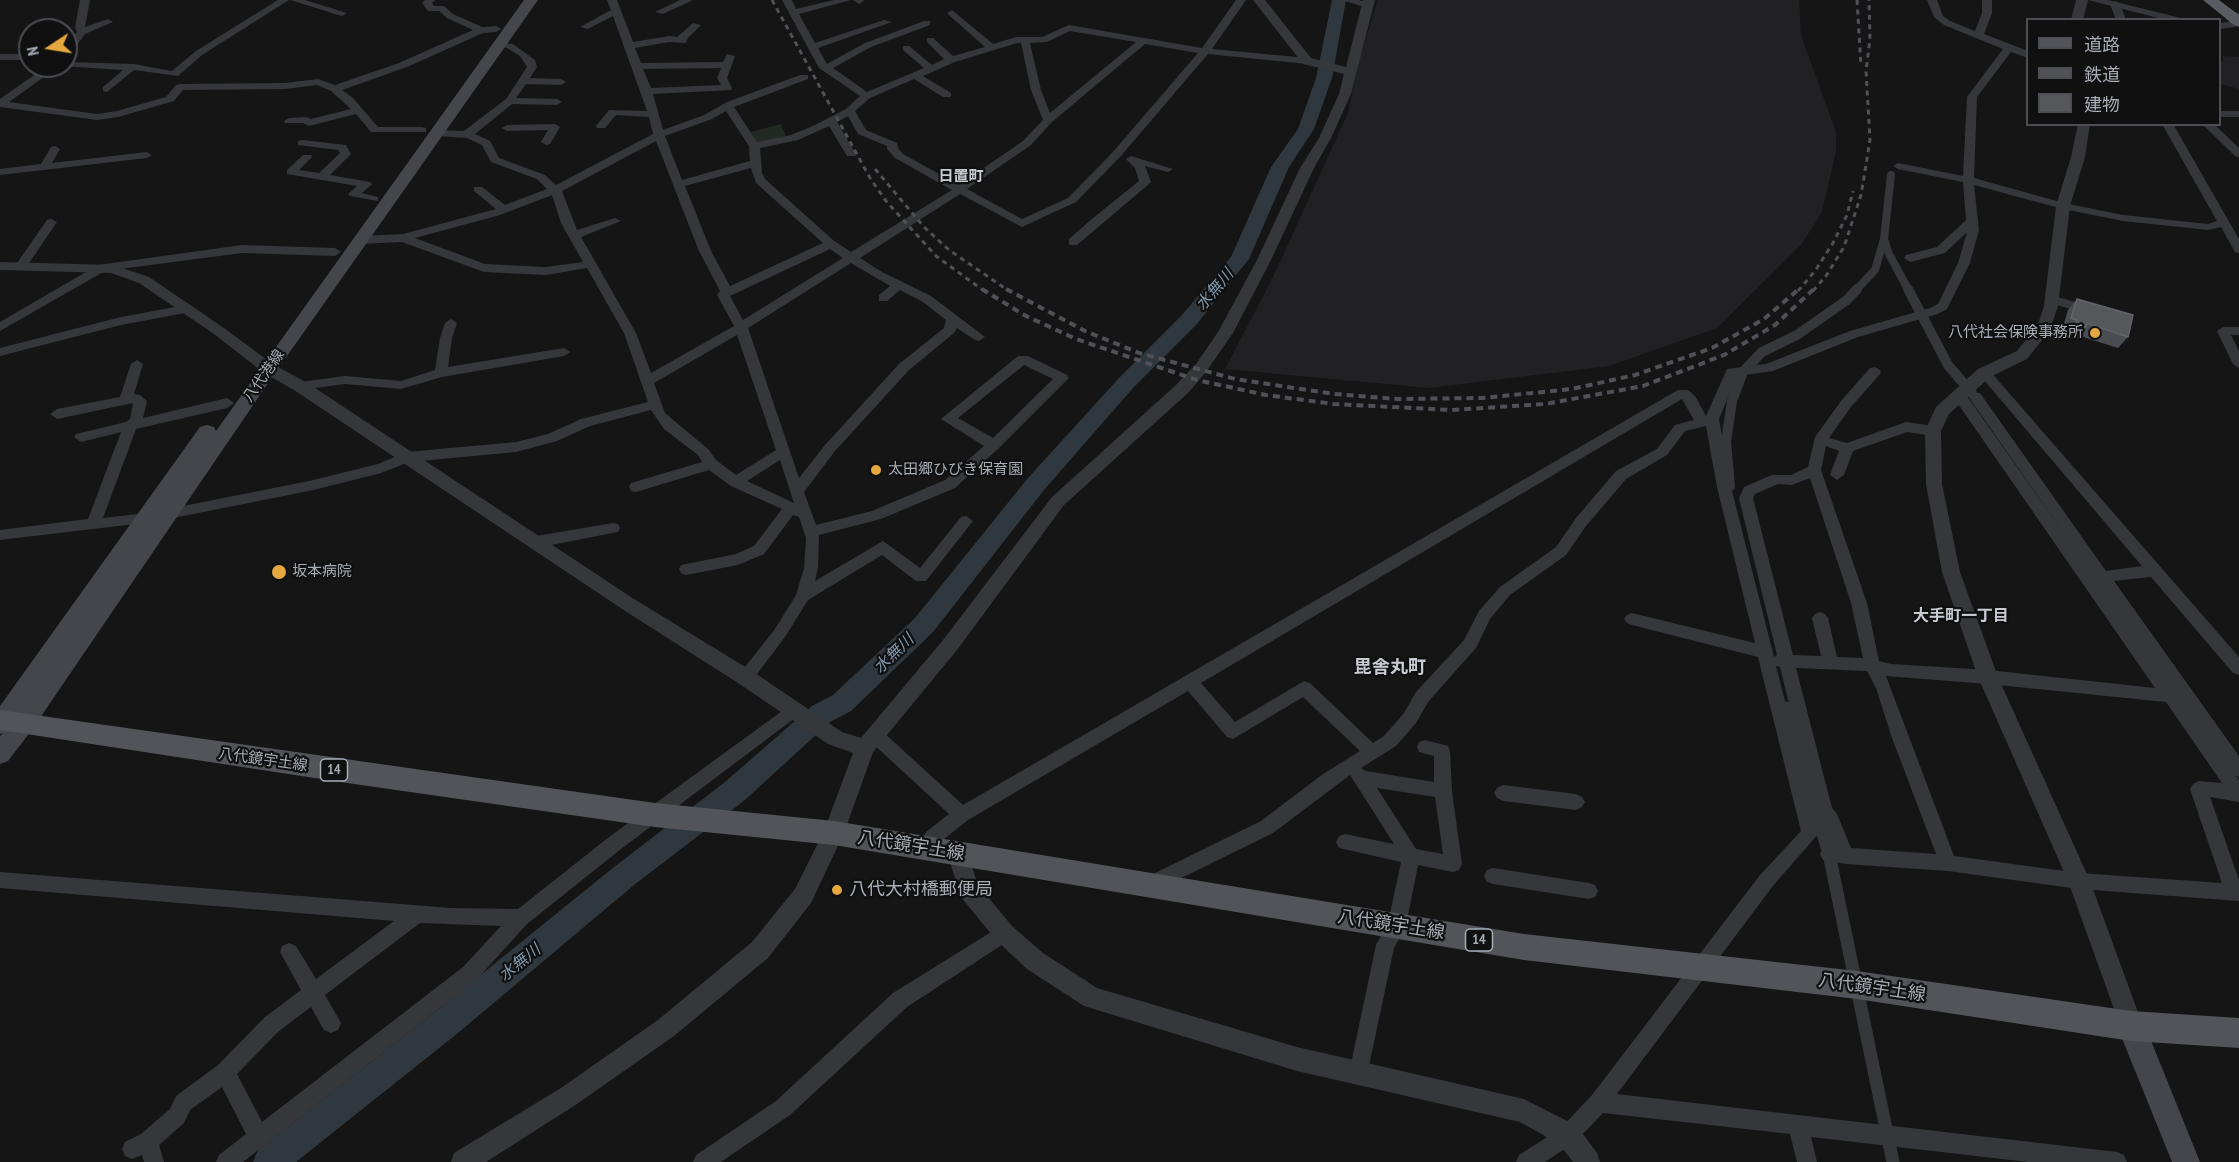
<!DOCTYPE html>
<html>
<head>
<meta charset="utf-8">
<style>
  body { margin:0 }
  #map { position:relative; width:2239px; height:1162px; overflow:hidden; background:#151516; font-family:"PT Sans Narrow","Noto Sans JP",sans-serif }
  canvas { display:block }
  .legend { position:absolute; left:2026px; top:18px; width:195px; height:108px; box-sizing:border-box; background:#101011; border:2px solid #4c4e53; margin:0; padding:8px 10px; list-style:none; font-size:18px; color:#a7acb5 }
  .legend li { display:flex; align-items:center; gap:12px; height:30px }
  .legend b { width:30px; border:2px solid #4c4e53 }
  .north { position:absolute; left:18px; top:18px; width:60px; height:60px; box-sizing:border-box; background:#101011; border:2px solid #4c4e53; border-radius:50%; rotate:258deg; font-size:16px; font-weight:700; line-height:24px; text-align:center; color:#a7acb5 }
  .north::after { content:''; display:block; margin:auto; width:21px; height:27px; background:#e5a83e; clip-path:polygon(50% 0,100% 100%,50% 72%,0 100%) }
</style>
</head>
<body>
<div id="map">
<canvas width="2239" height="1162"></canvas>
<ul class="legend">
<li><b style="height:8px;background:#52545a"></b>道路</li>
<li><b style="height:8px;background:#4f5156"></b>鉄道</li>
<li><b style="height:16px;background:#55575b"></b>建物</li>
</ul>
<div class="north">N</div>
</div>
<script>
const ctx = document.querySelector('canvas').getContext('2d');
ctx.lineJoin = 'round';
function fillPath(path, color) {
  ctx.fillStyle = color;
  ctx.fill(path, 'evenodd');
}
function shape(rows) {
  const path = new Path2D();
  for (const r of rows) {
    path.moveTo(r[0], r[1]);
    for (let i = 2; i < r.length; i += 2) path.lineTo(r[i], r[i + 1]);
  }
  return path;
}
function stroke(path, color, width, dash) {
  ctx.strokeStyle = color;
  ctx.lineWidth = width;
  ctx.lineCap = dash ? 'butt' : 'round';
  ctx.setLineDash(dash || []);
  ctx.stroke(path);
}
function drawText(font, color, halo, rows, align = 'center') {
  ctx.font = font + ' "PT Sans Narrow","Noto Sans JP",sans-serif';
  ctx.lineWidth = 4.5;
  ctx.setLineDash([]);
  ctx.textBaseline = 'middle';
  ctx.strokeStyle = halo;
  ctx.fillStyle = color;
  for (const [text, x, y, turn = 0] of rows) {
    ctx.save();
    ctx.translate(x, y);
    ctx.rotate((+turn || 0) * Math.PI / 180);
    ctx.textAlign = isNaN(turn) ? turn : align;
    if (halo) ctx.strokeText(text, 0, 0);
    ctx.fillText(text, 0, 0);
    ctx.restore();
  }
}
fillPath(shape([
  [1378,0,1799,0,1801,35,1836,132,1836,151,1822,212,1801,245,1717,328,1609,366,1429,388,1225,369,1273,277,1348,113,1359,60],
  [2223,56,2239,57,2239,89,2220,84,2220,61,2223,62]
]), '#212123');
fillPath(shape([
  [781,124,786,136,772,140,756,142,751,132]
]), '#212922');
fillPath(shape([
  [1332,0,1346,0,1332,78,1314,129,1289,167,1249,259,1196,325,1133,388,1044,490,933,632,851,711,830,722,745,800,634,885,458,1033,296,1162,253,1162,258,1150,436,1011,614,867,725,782,812,706,833,695,915,618,1028,478,1119,378,1182,315,1231,257,1271,167,1298,129,1316,78,1332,0]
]), '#2f383e');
stroke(shape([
  [1891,175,1884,239,1889,254,1909,291],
  [1855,291,1875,270,1884,239]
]), '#36373b', 8);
stroke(shape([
  [1908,289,1948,365,1972,393],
  [1730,486,1726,442,1732,401,1743,372,1762,352,1797,335,1847,300,1857,289]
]), '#36373b', 10);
stroke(shape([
  [1786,708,1829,854,1893,1162]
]), '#36373b', 13);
fillPath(shape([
  [80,0,90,0,85,27,108,19,113,22,85,34,69,56,66,57,66,47,77,32,75,27,80,0],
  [278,0,289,0,202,55,178,76,134,70,107,92,103,91,103,87,123,70,62,66,66,66,66,62,134,64,172,71,196,51,278,0],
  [290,0,305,0,347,13,342,16,290,0],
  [425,0,435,0,432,3,434,6,444,6,453,14,482,27,496,26,501,29,496,32,483,33,407,67,342,90,353,98,378,127,422,127,426,128,426,132,371,132,356,114,309,126,303,123,285,123,284,121,289,118,306,117,311,119,351,109,331,91,317,85,285,89,183,90,174,101,118,117,97,120,0,107,0,99,47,66,59,66,9,102,97,114,117,111,166,97,176,85,180,84,285,83,318,79,335,85,399,63,473,30,447,18,439,11,428,11,422,3,425,0],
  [607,0,617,0,633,42,669,36,677,37,693,23,701,25,687,39,686,43,669,42,635,48,641,63,723,62,727,54,735,56,727,78,732,88,731,90,653,94,663,130,704,115,727,102,800,75,808,75,808,79,734,107,757,142,791,135,815,125,846,109,860,96,819,68,782,0,792,0,796,9,834,0,851,0,799,14,815,43,884,20,892,22,818,48,827,64,865,43,924,21,930,21,930,25,871,47,833,68,867,92,924,68,903,50,903,46,909,46,932,65,944,59,927,42,927,38,933,38,953,56,985,47,949,15,947,13,952,10,993,44,1016,37,1042,37,1069,25,1202,48,1236,0,1246,0,1212,49,1307,58,1312,61,1307,64,1208,54,1120,157,1076,202,1022,227,960,194,860,258,882,272,931,296,985,337,979,341,975,340,957,328,954,333,909,370,835,451,804,492,816,525,872,511,945,480,984,446,941,419,1018,356,1028,356,1067,375,1069,378,999,448,955,488,881,519,819,535,818,568,815,581,883,541,920,568,961,517,966,516,973,521,926,581,916,581,882,555,808,600,785,637,751,682,745,684,739,682,737,677,775,629,796,595,804,568,806,538,799,517,793,515,764,554,738,565,686,575,681,573,679,569,681,565,736,554,754,546,782,509,731,486,709,470,636,492,631,491,629,487,631,483,702,462,698,455,664,429,651,410,590,426,557,441,516,452,409,462,381,473,309,491,168,519,163,518,161,514,168,509,309,481,378,464,407,452,516,442,548,434,581,419,648,402,624,333,587,268,546,275,484,272,402,242,360,244,354,240,360,236,403,234,496,209,474,191,474,187,482,187,505,205,547,189,537,179,491,162,482,145,467,138,437,136,432,133,437,130,464,131,506,99,527,67,520,56,507,48,496,46,496,42,513,44,535,60,537,67,530,78,561,79,566,82,561,85,526,84,516,98,557,99,562,102,557,105,512,104,475,134,490,141,499,158,545,175,556,185,653,134,649,117,616,115,605,128,597,128,596,126,609,110,647,111,613,16,588,29,580,27,611,10,607,0],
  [1070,31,1136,42,1050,113,1041,90,1030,43,1047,42,1070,31],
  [1017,43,1021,43,1031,90,1043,120,1023,141,959,185,903,154,898,148,897,143,866,130,855,111,870,98,914,79,943,97,951,97,951,93,923,76,955,62,1017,43],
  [1145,44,1198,53,1112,153,1068,198,1022,219,967,189,1031,145,1052,122,1145,44],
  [721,68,717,78,721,85,651,88,643,69,721,68],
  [726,111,749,146,750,161,682,180,665,136,712,119,726,111],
  [848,116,858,134,887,146,887,149,895,158,952,190,851,252,833,240,765,179,762,173,760,148,798,140,829,126,847,156,855,156,856,154,837,122,848,116],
  [656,141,699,251,720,291,717,295,734,326,651,373,636,333,581,237,621,221,615,218,577,230,562,191,656,141],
  [751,168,756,183,823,243,730,286,711,251,685,186,751,168],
  [552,195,561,223,583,262,546,267,485,264,415,238,500,215,552,195],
  [830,249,843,258,743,320,730,296,830,249],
  [851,263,890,286,879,295,879,301,887,301,900,290,923,302,946,320,944,328,899,364,825,445,799,478,748,328,851,263],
  [737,335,776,450,736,475,716,460,708,449,665,413,654,383,737,335],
  [1024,365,1053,379,993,438,958,418,1024,365],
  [780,460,794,503,747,481,780,460],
  [680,0,693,0,663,14,655,12,680,0],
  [853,0,863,0,864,1,859,4,853,0],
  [1342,0,1359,0,1373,5,1368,8,1342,0],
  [1927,0,1937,0,1943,16,1950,21,1975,31,1982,13,1982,0,1992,0,1992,13,1984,34,2028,51,2028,58,2011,52,1977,97,1974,178,2064,203,2123,215,2208,224,2217,221,2162,124,2173,124,2239,239,2239,253,2235,252,2221,227,2208,230,2123,221,2063,209,1974,185,1979,230,1970,263,1947,309,1938,314,1858,337,1773,371,1737,376,1719,419,1731,487,1774,657,1777,655,1739,498,1744,487,1772,475,1791,475,1808,467,1815,437,1841,401,1870,368,1875,367,1881,371,1880,374,1851,407,1829,438,1847,443,1906,422,1933,426,1940,431,1933,436,1907,432,1853,451,1844,475,1837,480,1830,475,1839,451,1826,446,1821,470,1867,603,1879,661,1891,664,1988,670,2155,688,1954,398,1952,395,1954,392,1964,392,2068,539,1970,399,1968,396,1970,393,1980,393,2106,571,2142,566,1978,373,1984,369,1989,370,2239,657,2239,675,2233,673,2151,577,2114,581,2239,756,2239,777,2236,776,2239,780,2239,802,2210,797,2239,880,2239,901,2079,889,1948,871,1846,864,1823,860,1820,854,1823,848,1833,846,1815,811,1780,667,1776,666,1819,833,1772,887,1617,1094,2117,1152,2124,1155,2127,1162,2028,1162,1811,1137,1817,1162,1797,1162,1790,1134,1603,1113,1575,1142,1545,1162,1516,1162,1519,1155,1561,1128,1592,1095,1760,875,1801,831,1758,657,1632,625,1627,623,1624,619,1627,615,1632,613,1755,643,1717,487,1706,426,1685,431,1667,455,1626,479,1586,526,1566,555,1510,595,1490,619,1476,648,1428,702,1416,723,1396,746,1361,768,1366,771,1434,782,1434,756,1419,752,1417,747,1419,742,1425,740,1448,746,1450,751,1452,791,1462,864,1459,870,1453,872,1418,865,1406,926,1394,948,1366,1080,1359,1083,1352,1080,1349,1073,1376,945,1388,923,1401,862,1339,848,1336,842,1339,836,1345,834,1394,844,1350,775,1273,833,1157,890,1151,892,1145,890,1142,884,1145,878,1261,821,1323,774,1360,751,1303,697,1233,739,1227,737,1188,691,968,820,938,844,933,855,927,857,921,855,918,849,926,832,949,814,870,741,868,736,870,731,876,729,882,731,963,805,1678,390,1688,390,1695,396,1706,416,1727,369,1766,364,1850,331,1930,308,1938,304,1958,263,1967,232,1945,253,1910,262,1904,258,1906,255,1937,247,1966,220,1963,182,1898,169,1893,166,1898,163,1963,176,1967,97,2003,49,1944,25,1934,17,1927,0],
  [1682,399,1694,420,1675,425,1657,449,1616,471,1576,518,1556,547,1500,587,1479,611,1464,640,1416,692,1404,713,1384,736,1373,743,1310,683,1304,681,1235,722,1201,683,1682,399],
  [1810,478,1851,603,1863,658,1837,657,1828,618,1825,614,1820,612,1815,614,1812,618,1821,656,1793,655,1753,498,1755,494,1778,484,1792,485,1810,478],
  [1796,668,1867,671,1876,688,1892,738,1936,854,1851,848,1837,814,1832,808,1796,668],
  [1886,676,1988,684,2166,702,2222,783,2199,781,2193,784,2190,789,2222,883,2079,873,1954,856,1886,676],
  [1377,788,1435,797,1443,854,1416,849,1377,788],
  [2115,1,2120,4,2126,20,2116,20,2110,4,2115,1],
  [0,54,30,54,30,60,0,60,0,54],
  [2220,111,2239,111,2239,117,2220,117,2220,111],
  [555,124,560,127,550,144,546,145,541,142,548,130,507,131,502,128,507,125,555,124],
  [2202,124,2214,124,2239,148,2239,157,2235,156,2202,124],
  [302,140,346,145,351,154,330,175,370,182,372,184,362,193,378,197,378,201,350,196,348,194,357,186,287,174,287,170,303,155,311,155,312,157,299,170,319,173,340,153,338,150,298,145,298,141,302,140],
  [55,146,60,149,52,163,147,152,152,155,147,158,0,175,0,169,41,164,51,147,55,146],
  [1131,156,1173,169,1168,172,1145,166,1151,182,1149,184,1077,245,1069,245,1069,239,1093,218,1139,181,1135,168,1126,159,1131,156],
  [51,219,57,222,25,269,17,269,17,263,47,220,51,219],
  [242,245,335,248,341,252,335,256,242,253,105,271,0,331,0,322,98,265,242,245],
  [2051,295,2095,308,2097,311,2091,315,2047,302,2047,296,2051,295],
  [186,305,190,306,192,309,190,312,121,325,0,356,0,348,121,317,186,305],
  [451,319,457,323,452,338,448,367,564,348,570,352,564,356,442,377,401,389,345,384,300,390,293,386,300,382,345,376,401,381,435,370,440,338,445,323,451,319],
  [2223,327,2239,327,2239,335,2231,335,2239,351,2239,368,2233,364,2217,331,2223,327],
  [137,360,143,364,134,394,140,395,147,401,143,418,227,398,234,403,227,408,136,429,103,518,147,513,152,514,154,518,152,522,0,540,0,530,88,519,121,432,81,442,74,437,76,434,126,422,130,419,133,403,57,419,50,414,57,409,120,397,131,364,137,360],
  [613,523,618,524,620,528,618,532,536,548,531,546,529,542,531,538,536,536,613,523],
  [793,703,799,705,801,710,799,715,621,849,527,924,477,979,243,1162,216,1162,219,1155,246,1134,222,1087,190,1110,184,1123,159,1145,164,1162,144,1162,142,1155,132,1159,125,1156,122,1149,125,1142,141,1134,170,1109,176,1096,218,1065,265,1017,301,990,280,952,282,946,289,943,296,946,316,979,394,921,0,888,0,872,451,908,518,909,609,837,793,703],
  [420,923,501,926,463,967,262,1122,237,1074,279,1031,311,1007,324,1030,331,1033,338,1030,341,1023,325,995,420,923],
  [1503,785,1576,794,1582,797,1585,802,1582,807,1576,810,1503,801,1497,798,1494,793,1497,788,1503,785],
  [1493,868,1589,883,1595,885,1598,891,1595,897,1589,899,1493,884,1487,882,1484,876,1487,870,1493,868],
  [1004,924,1011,927,1013,933,1011,939,907,1007,790,1115,721,1162,693,1162,696,1155,776,1101,893,993,1004,924]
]), '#36373b');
fillPath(shape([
  [1253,0,1265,0,1311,58,1346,67,1363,0,1375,0,1351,94,1331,138,1314,168,1271,260,1233,333,1206,372,1188,393,1064,505,957,650,873,752,844,833,811,903,768,958,674,1036,577,1104,486,1162,451,1162,454,1153,561,1088,658,1020,752,942,795,889,824,831,853,753,828,744,738,683,622,609,294,390,264,373,214,334,139,283,111,273,0,270,0,262,113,265,149,277,224,328,274,365,306,382,634,599,752,671,842,732,861,738,943,640,1052,497,1176,385,1196,364,1218,332,1257,260,1300,168,1319,138,1339,94,1344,74,1303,64,1253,0],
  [2076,0,2108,0,2189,20,2166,20,2088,0,2083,20,2071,20,2076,0],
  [2235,12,2239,13,2239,24,2235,27,2220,29,2220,23,2228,22,2231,19,2231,13,2235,12],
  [2078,124,2090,124,2085,157,2070,206,2058,306,2053,321,2046,335,2027,359,1990,377,1949,414,1941,431,1942,484,1960,572,1998,677,2090,881,2143,1026,2139,1034,2131,1038,2123,1034,2068,881,1978,677,1942,572,1926,484,1925,431,1936,407,1978,369,2017,351,2034,330,2039,321,2044,306,2056,206,2071,157,2078,124],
  [958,843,965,846,978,885,1012,926,1043,953,1097,988,1297,1047,1524,1099,1577,1126,1597,1153,1600,1162,1573,1162,1559,1144,1520,1122,1297,1071,1084,1006,1027,969,996,940,961,897,947,853,951,846,958,843]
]), '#36373b');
fillPath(shape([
  [524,0,538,0,275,373,31,731,8,761,0,764,0,736,3,733,0,734,0,706,200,427,207,425,214,427,216,431,524,0],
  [2131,1012,2141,1016,2200,1162,2172,1162,2117,1026,2121,1016,2131,1012]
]), '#44464b');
fillPath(shape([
  [0,710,655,803,834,821,1524,934,1857,971,2131,1011,2239,1018,2239,1048,2131,1041,1857,999,1524,960,834,845,655,827,354,784,0,730,0,710]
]), '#52545a');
fillPath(shape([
  [2203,0,2219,0,2239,15,2239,27,2234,25,2203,0]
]), '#5a5c63');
stroke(shape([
  [772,0,870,178,886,201,936,256,984,291],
  [1857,0,1861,66],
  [875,169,924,227,949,250,1009,291],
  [1798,291,1815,271,1833,243,1847,215,1853,191],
  [1813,291,1826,276,1844,247,1861,195,1870,140,1866,71,1870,39,1869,0]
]), '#4f5156', 3, [5, 4.5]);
stroke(shape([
  [982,289,1024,315,1076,339,1197,380,1266,395,1334,404,1451,410,1545,404,1643,386,1724,355,1775,325,1814,289],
  [1006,289,1085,331,1139,353,1235,379,1334,394,1397,399,1483,398,1572,389,1635,375,1712,348,1764,319,1799,289]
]), '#4f5156', 4, [7, 5]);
fillPath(shape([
  [2077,299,2128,337,2118,348,2080,336,2077,339,2067,336,2068,332,2062,330,2068,310]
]), '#4b4c51');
const building = shape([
  [2077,299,2133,315,2128,337,2087,323,2086,327,2075,324,2077,320,2071,318,2077,299]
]);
fillPath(building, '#55575b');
stroke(building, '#626469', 1.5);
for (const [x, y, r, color] of [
  [2095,333,6,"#e5a83e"],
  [876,470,6,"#e5a83e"],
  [279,572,8,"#e5a83e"],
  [837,890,6,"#e5a83e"]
]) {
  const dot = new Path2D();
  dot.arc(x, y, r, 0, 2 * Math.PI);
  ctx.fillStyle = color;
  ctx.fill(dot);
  stroke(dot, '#101011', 2);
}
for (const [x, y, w] of [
  [334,770,27],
  [1479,940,27]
]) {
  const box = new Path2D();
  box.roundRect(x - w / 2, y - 11, w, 22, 4.5);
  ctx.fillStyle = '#101011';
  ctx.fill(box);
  stroke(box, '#a7acb5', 1.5);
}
drawText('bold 14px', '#a7acb5', null, [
  ["14",334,770],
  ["14",1479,940]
]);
drawText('bold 15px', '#c8cbd2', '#101011', [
  ["日置町",961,177]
]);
drawText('15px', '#a7acb5', '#101011', [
  ["八代社会保険事務所",2083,333,"right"],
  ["太田郷ひびき保育園",888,470],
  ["坂本病院",292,572]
], 'left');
drawText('15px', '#a7acb5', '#101011', [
  ["八代港線",264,376,-55],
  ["八代鏡宇土線",263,760,8]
]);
drawText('italic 16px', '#819aae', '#101011', [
  ["水無川",1215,290,-50],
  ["水無川",894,654,-44],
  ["水無川",520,963,-39]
]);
drawText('bold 16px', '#c8cbd2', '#101011', [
  ["大手町一丁目",1961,616]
]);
drawText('bold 18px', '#c8cbd2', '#101011', [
  ["毘舎丸町",1390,668]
]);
drawText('18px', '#a7acb5', '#101011', [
  ["八代鏡宇土線",911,846,9],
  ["八代鏡宇土線",1391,925,9],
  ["八代鏡宇土線",1872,988,8]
]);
drawText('18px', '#a7acb5', '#101011', [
  ["八代大村橋郵便局",849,890]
], 'left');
</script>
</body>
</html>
